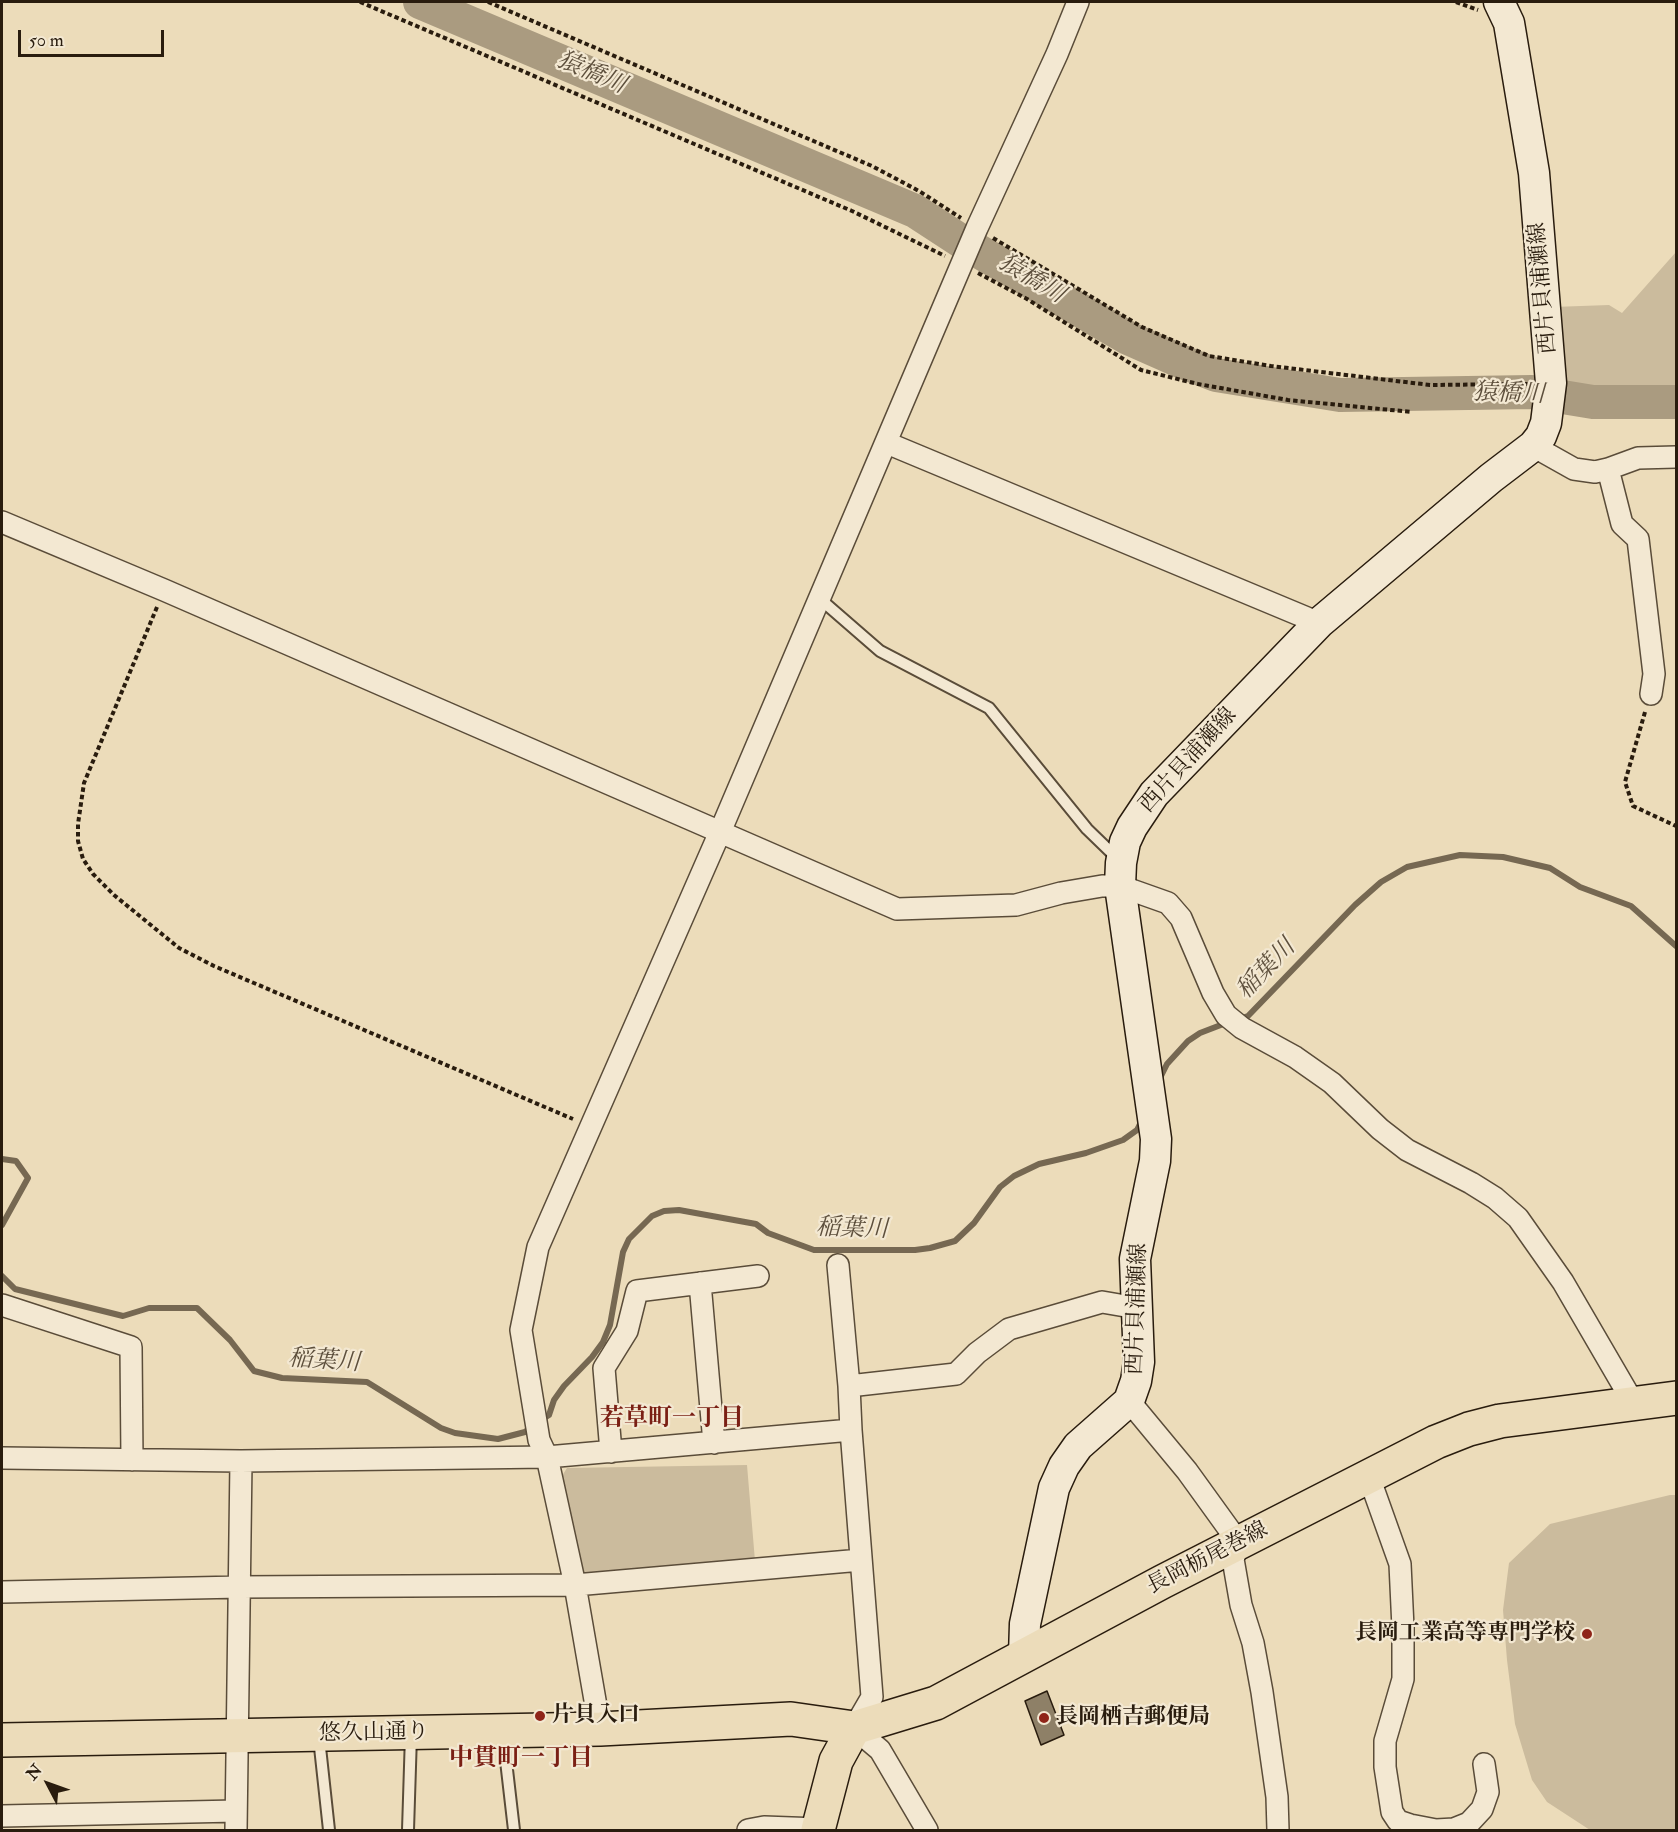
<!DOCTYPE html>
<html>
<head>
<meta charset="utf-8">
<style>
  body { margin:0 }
  #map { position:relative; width:1678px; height:1832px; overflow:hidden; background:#ecdcba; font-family:"IM FELL Double Pica",serif }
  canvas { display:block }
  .frame { position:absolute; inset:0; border:3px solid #291c0e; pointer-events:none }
  .north { position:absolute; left:18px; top:1754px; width:60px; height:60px; -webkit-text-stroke:4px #f3e8d2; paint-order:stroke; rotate:311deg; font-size:16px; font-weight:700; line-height:24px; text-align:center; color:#291c0e }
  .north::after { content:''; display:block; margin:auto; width:21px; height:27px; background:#291c0e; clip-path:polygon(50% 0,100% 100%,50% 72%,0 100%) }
  .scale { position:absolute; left:18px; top:30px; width:146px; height:27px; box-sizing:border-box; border:3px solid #291c0e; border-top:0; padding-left:8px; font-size:18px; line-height:21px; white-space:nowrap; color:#291c0e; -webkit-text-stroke:4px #f3e8d2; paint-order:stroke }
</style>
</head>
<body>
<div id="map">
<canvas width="1678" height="1832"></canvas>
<div class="frame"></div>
<div class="north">N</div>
<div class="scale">50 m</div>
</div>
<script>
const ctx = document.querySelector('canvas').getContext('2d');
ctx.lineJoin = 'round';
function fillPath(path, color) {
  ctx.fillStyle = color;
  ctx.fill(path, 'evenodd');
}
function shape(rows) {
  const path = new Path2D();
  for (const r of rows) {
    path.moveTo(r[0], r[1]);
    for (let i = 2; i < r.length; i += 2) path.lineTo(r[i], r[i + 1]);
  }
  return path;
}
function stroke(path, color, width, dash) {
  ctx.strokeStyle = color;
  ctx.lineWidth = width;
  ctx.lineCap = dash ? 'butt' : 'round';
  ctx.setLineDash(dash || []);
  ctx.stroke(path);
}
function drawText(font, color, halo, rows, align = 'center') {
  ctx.font = font + ' "IM FELL Double Pica","Noto Serif JP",serif';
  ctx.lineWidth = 4.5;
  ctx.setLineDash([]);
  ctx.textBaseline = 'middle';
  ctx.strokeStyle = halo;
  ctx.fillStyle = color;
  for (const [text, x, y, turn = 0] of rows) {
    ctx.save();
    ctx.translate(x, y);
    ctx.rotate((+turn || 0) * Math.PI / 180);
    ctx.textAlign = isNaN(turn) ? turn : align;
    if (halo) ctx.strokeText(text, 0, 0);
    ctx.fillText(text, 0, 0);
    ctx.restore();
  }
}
fillPath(shape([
  [1676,252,1676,393,1572,390,1559,369,1553,307,1609,305,1622,313],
  [747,1465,755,1561,582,1576,560,1479,567,1468],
  [1670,1495,1676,1495,1676,1830,1590,1830,1547,1802,1532,1780,1515,1724,1507,1660,1503,1610,1509,1563,1550,1524]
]), '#cbbb9d');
stroke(shape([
  [1239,1019,1248,1016,1355,905,1381,882,1407,867,1460,855,1503,857,1550,868,1580,887,1631,906,1676,946],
  [1159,1080,1167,1064,1188,1041,1200,1033,1226,1023],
  [2,1159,16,1161,28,1178,2,1225],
  [2,1276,15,1289,123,1316,149,1308,197,1308,230,1340,254,1371,282,1378,367,1382,441,1428,455,1433,498,1439,525,1432,533,1426],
  [541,1420,549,1415,554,1400,564,1386,592,1357,603,1342,610,1325,623,1252,629,1239,652,1216,664,1211,679,1210,756,1224,768,1233,814,1250,915,1250,930,1248,955,1241,974,1223,1000,1187,1014,1176,1039,1164,1086,1153,1123,1140,1137,1130,1142,1120]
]), '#766852', 6);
stroke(shape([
  [420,2,915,211,961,241,1128,338,1180,361,1216,375,1340,395,1532,392,1593,402,1676,402]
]), '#aa9b80', 34);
const building = shape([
  [1047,1691,1064,1735,1041,1745,1025,1701,1047,1691]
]);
fillPath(building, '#8e8067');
stroke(building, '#291c0e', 1.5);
const service = shape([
  [819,598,880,651,989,708,1087,829,1119,860],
  [503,1735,514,1830],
  [319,1738,329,1830],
  [408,1830,411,1735]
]);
const minor = shape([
  [887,443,1319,623],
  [1533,446,1574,469,1595,472,1608,469,1638,458,1676,457],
  [1608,469,1622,524,1638,539,1654,674,1651,694],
  [2,522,164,590,897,909,1016,905,1061,893,1102,886,1120,886,1168,903,1181,918,1213,993,1226,1015,1242,1028,1295,1057,1332,1083,1380,1129,1407,1150,1471,1183,1495,1198,1518,1218,1563,1282,1634,1404],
  [838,1265,849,1386],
  [700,1283,714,1443],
  [2,1305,131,1347,132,1460],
  [1129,1401,1187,1471,1239,1543,1233,1559,1241,1605,1253,1643,1262,1692,1277,1797,1278,1830],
  [851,1430,849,1386,956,1374,977,1353,1009,1329,1102,1302,1137,1308],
  [611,1452,604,1368,627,1331,637,1291,758,1276],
  [2,1458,241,1461,547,1457,851,1430,872,1697,854,1728,880,1750,927,1830],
  [1369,1477,1400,1564,1403,1628,1403,1679,1385,1741,1385,1767,1392,1812,1398,1821,1410,1825,1436,1830,1454,1829,1469,1823,1482,1809,1488,1792,1484,1764],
  [2,1592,240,1587,575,1585,861,1560],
  [600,1729,575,1585,547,1457,539,1440,521,1330,538,1247,720,832,977,228,1057,54,1078,2],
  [2,1816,236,1811],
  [236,1830,241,1461],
  [748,1830,764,1827,819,1829]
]);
const secondary = shape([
  [1024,1656,1025,1624,1054,1488,1064,1466,1078,1446,1129,1401,1136,1381,1139,1362,1135,1259,1155,1161,1156,1139,1120,886,1121,863,1125,842,1132,827,1154,794,1319,623,1491,478,1533,446,1541,436,1546,423,1551,383,1534,173,1509,23,1499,2]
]);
const primary = shape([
  [2,1740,600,1729,791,1719,854,1728],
  [818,1830,836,1761,854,1728,936,1703,1162,1582,1436,1442,1469,1429,1500,1421,1676,1398]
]);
stroke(service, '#5a4c39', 14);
stroke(minor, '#5a4c39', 24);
stroke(secondary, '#291c0e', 33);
stroke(primary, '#291c0e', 36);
stroke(shape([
  [360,2,852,211,945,256],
  [488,2,872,166,919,191,961,218],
  [1456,2,1478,10],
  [993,238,1142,327,1209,356,1271,366,1430,385,1529,384],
  [978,273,1027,299,1141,370,1198,384,1288,400,1412,412],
  [157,607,84,783,78,824,78,841,83,859,93,874,114,895,179,948,214,966,573,1119],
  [1645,712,1625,782,1633,806,1676,826]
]), '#291c0e', 4, [4.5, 3]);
stroke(service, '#f3e8d2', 10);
stroke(minor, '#f3e8d2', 21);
stroke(secondary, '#f3e8d2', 30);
stroke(primary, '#ecdcba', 33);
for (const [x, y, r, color] of [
  [1587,1634,6,"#8f2418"],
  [540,1716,6,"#8f2418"],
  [1044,1718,6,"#8f2418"]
]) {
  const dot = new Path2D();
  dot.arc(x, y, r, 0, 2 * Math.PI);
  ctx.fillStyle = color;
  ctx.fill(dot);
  stroke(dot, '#f3e8d2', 2);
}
drawText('22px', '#291c0e', '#f3e8d2', [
  ["西片貝浦瀬線",1544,288,-95],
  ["西片貝浦瀬線",1189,761,-48],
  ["西片貝浦瀬線",1138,1309,-88],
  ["長岡栃尾巻線",1208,1559,-27],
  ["悠久山通り",374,1734,-1]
]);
drawText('bold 22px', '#291c0e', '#f3e8d2', [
  ["長岡工業高等専門学校",1575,1634,"right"],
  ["片貝入口",552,1716],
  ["長岡栖吉郵便局",1056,1718]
], 'left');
drawText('italic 24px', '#5d4f3c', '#f3e8d2', [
  ["猿橋川",591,74,23],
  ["猿橋川",1031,280,31],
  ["猿橋川",1509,395,2],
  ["稲葉川",1267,970,-46],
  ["稲葉川",852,1230,2],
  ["稲葉川",324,1362,4]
]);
drawText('bold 24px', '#7a1f14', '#f3e8d2', [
  ["若草町一丁目",672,1420],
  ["中貫町一丁目",521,1760]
]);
</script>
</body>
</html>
